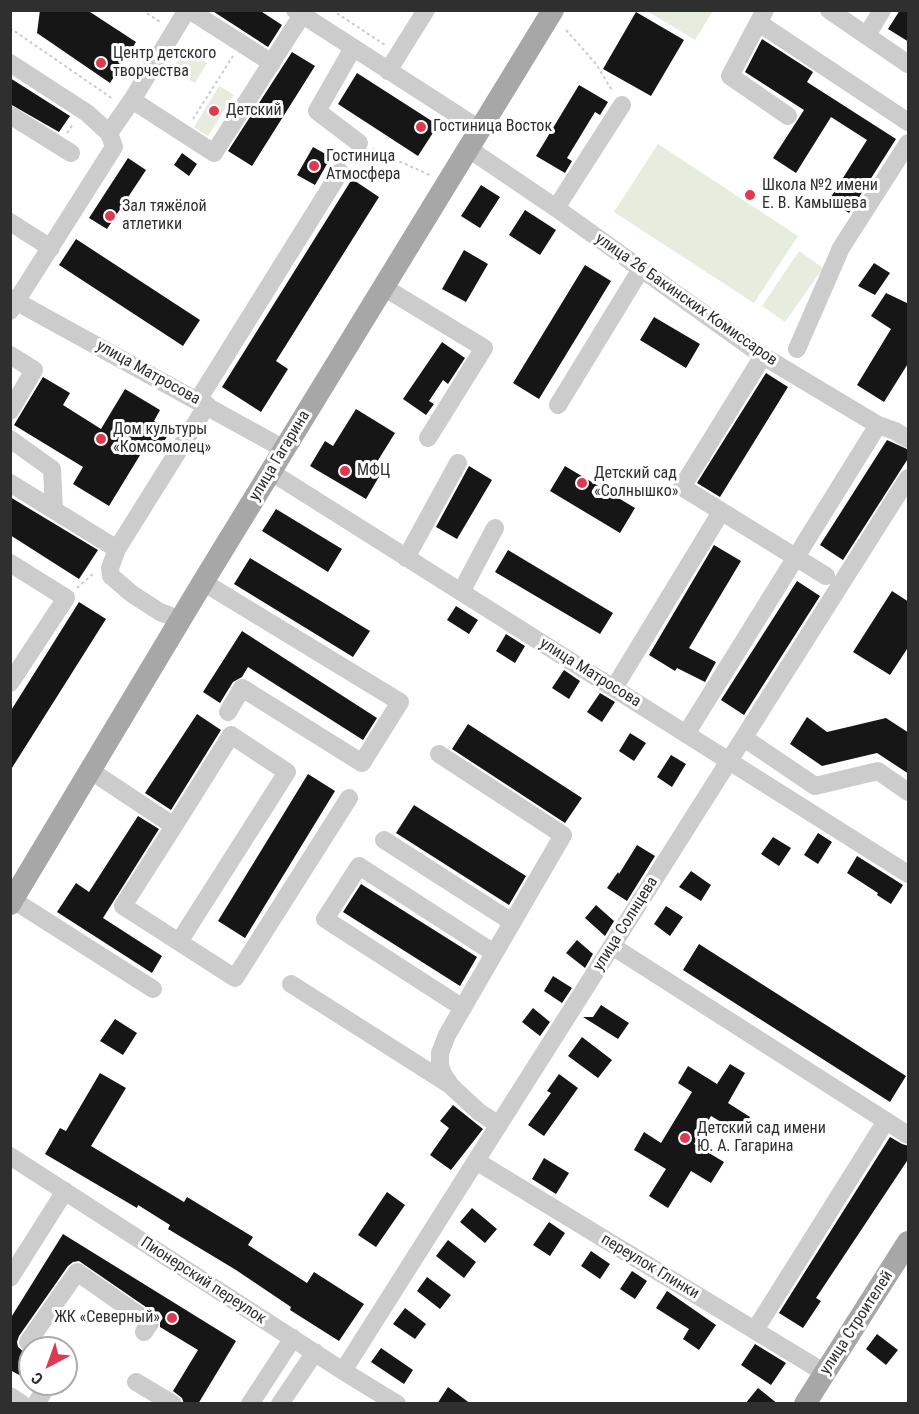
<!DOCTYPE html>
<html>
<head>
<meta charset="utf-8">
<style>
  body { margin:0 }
  #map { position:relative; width:919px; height:1414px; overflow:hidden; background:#fff; font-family:"Roboto Condensed",sans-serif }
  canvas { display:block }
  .frame { position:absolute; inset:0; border:12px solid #2f2f2f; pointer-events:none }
  .north { position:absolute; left:18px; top:1336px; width:60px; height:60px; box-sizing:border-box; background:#fff; border:2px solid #acacac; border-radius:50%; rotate:221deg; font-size:16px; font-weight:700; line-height:24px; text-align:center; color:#2f2f2f }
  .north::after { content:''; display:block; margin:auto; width:21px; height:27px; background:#df3851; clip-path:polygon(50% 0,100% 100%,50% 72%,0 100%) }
</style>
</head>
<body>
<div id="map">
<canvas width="919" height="1414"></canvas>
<div class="frame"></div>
<div class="north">С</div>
</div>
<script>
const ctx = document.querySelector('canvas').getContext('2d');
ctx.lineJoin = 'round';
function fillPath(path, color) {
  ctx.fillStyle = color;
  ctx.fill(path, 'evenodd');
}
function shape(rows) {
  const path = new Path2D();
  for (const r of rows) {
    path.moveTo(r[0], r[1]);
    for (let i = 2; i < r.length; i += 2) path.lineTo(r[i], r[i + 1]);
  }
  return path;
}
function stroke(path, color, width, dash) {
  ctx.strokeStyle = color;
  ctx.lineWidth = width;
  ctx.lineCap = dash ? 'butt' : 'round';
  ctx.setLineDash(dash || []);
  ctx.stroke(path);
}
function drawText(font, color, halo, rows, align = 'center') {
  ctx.font = font + ' "Roboto Condensed",sans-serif';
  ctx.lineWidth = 6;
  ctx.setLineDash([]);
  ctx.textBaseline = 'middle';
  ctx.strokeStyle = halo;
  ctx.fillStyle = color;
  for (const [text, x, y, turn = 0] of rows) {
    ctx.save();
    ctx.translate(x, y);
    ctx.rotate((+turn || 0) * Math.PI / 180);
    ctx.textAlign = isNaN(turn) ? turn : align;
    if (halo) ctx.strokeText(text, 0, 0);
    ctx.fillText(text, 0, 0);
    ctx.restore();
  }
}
fillPath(shape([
  [647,11,713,11,695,40],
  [185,49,207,63,195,83,172,69],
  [219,86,234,95,208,136,194,127],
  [658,144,798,236,754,303,614,212],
  [799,251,823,268,785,322,762,306]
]), '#e6ecde');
fillPath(shape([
  [40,10,87,10,136,42,110,83,37,33],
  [211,10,259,10,282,25,268,47],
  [900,10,909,10,909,42,888,29],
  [636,12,684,40,651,96,603,69],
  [762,39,813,72,807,82,896,139,849,213,829,200,867,140,831,117,796,173,773,158,804,110,745,72],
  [292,52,315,66,252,166,228,151],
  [357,73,438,125,418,156,338,104],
  [10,78,70,116,59,132,10,104],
  [579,85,608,102,600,115,595,112,567,158,572,161,565,173,536,156],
  [313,147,331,157,315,185,297,175],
  [182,153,197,164,189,176,174,165],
  [128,158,146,170,107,229,89,218],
  [352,179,379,197,276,361,288,369,261,412,222,387],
  [481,185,500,197,480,228,461,216],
  [525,210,556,230,540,255,509,235],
  [76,239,200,320,183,346,59,265],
  [464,250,488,264,466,302,442,289],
  [874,263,890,273,875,295,858,286],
  [585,265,611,281,539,399,513,383],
  [886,293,909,304,909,362,884,402,857,385,891,329,871,316],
  [654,317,700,344,686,368,640,340],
  [442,342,465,358,448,384,443,380,429,401,434,404,426,415,403,399],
  [766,373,788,387,720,497,697,483],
  [43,377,70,393,63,405,101,429,125,389,160,410,154,421,170,431,157,454,145,447,109,506,73,484,83,467,14,425],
  [356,409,395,433,372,470,380,475,366,499,310,466,325,441,333,446],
  [887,440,909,450,909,457,843,560,820,545],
  [469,466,492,480,457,539,436,527],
  [565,466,635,508,620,533,550,491],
  [10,497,98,550,79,579,10,535],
  [276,509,342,549,328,572,262,531],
  [714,545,741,561,689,648,716,662,705,682,677,668,675,671,649,655],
  [508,550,613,613,600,634,495,572],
  [250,558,370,631,353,657,234,584],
  [797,581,820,596,744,715,721,700],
  [892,591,909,602,909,646,890,675,853,652],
  [79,602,106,619,10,771,10,712],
  [456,606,478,620,469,634,447,620],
  [242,631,377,718,363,740,248,667,242,677,233,682,220,703,203,692],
  [506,634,525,646,515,663,496,651],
  [564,670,580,681,569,699,552,688],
  [600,693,615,702,602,722,587,712],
  [197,714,221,730,171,810,145,793],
  [807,717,827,732,886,718,909,733,909,774,877,753,822,766,790,744],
  [468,724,582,798,565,823,452,749],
  [630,733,646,743,634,761,619,751],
  [671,755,686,764,672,787,657,777],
  [308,774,335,791,245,938,218,921],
  [414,805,526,876,509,905,396,833],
  [138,816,159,829,103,918,162,956,152,973,57,912,76,883,89,892],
  [818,833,832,842,818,864,804,855],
  [773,837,791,848,779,866,761,854],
  [637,845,655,856,627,901,607,888,618,872,619,874],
  [857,856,903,885,891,904,877,895,878,893,847,873],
  [691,871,711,885,701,901,679,887],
  [361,884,477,957,460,986,343,912],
  [596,905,614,921,605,936,585,918],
  [666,906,683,917,670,936,654,924],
  [577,940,593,954,585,968,566,953],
  [699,944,906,1076,890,1102,683,970],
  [553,976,572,988,562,1003,544,991],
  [601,1005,629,1023,618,1039,583,1017,593,1017],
  [533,1008,550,1022,540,1036,522,1022],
  [115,1019,137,1033,123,1055,100,1041],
  [582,1037,612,1060,598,1078,568,1056],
  [730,1064,745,1073,728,1103,750,1117,740,1133,711,1116,694,1144,724,1162,711,1183,691,1171,668,1208,649,1196,666,1169,634,1150,644,1132,661,1143,692,1092,678,1083,688,1066,717,1084],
  [100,1073,126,1088,91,1146,184,1202,187,1197,253,1237,248,1245,307,1283,314,1272,364,1304,339,1341,290,1310,291,1307,236,1270,168,1229,170,1225,138,1205,137,1208,45,1154,60,1128,66,1131],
  [559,1074,578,1088,544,1136,528,1125,551,1093,547,1091],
  [453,1105,483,1129,451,1170,430,1155,449,1128,440,1121],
  [890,1137,902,1144,909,1146,909,1158,816,1298,821,1301,803,1328,779,1313],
  [544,1158,569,1173,556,1194,532,1179],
  [387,1192,405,1205,376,1247,358,1235],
  [472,1208,497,1229,485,1243,460,1222],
  [549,1222,565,1233,550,1256,533,1245],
  [63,1234,236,1341,198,1404,184,1404,182,1398,173,1391,198,1350,160,1327,160,1319,156,1314,79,1261,73,1262,68,1266,19,1336,17,1342,18,1347,30,1357,30,1366,23,1377,10,1370,10,1319],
  [448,1240,476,1262,464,1278,436,1256],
  [591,1251,610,1264,600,1279,581,1266],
  [632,1271,647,1281,635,1299,620,1289],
  [427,1277,451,1295,440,1309,417,1291],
  [667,1291,716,1325,699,1350,683,1339,689,1329,656,1308],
  [405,1308,426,1324,415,1339,393,1324],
  [877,1334,898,1350,886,1365,866,1349],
  [755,1344,786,1363,771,1385,741,1365],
  [381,1348,413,1370,404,1384,371,1362],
  [448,1387,471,1404,437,1404],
  [758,1388,778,1404,745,1404]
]), '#161616');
stroke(shape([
  [142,10,162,23],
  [332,10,385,45],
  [10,28,113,99],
  [566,30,596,64,613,92],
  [193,119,233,56],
  [67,133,74,123],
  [372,149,432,176],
  [77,588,95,572]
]), '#ccc', 2, [3, 3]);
stroke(shape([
  [189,10,272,63],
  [295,10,481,130],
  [765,10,730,76,788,116],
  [829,10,908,64],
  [759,23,908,122],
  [867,35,882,10],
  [353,48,317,111,359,143],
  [10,63,87,113,109,133,114,147,10,311],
  [388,71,426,10],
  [132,100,187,10],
  [10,115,71,153],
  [109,133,132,100,214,153,302,15],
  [469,149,556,208,763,356,878,425,895,431,908,439],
  [556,208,622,105],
  [10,222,51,248],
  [385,288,484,348,428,438],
  [10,298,284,449],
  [797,349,841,248,908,143],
  [10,355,34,370,10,411],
  [763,356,682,487,826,576],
  [198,400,340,172],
  [558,405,641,269],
  [10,439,52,469,54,510],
  [271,472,908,874],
  [10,483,117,549],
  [406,558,458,463],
  [10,563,66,598,10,683],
  [203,582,400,702,362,763,242,688,228,712],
  [461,592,495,528],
  [181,620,160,612,132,594,111,576,110,568,117,549,207,405],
  [614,688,721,512],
  [686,734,878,425],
  [744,738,815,786,878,771,908,792],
  [439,754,563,835,447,1035,440,1053,440,1065,443,1074,451,1086,479,1112,499,1125],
  [91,771,174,826,231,735,287,772,179,942],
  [174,826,123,906,235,978,349,798],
  [384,840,512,922],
  [10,898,153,989],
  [612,946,908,1135],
  [291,984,450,1085],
  [463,1008,325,919,359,866,494,953],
  [10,1156,343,1371,397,1404],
  [476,1161,825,1373],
  [10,1278,65,1191],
  [755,1330,886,1121],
  [37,1348,28,1342,77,1272,150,1323,144,1332],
  [343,1371,908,478],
  [136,1382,173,1404],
  [10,1396,22,1404],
  [36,1404,48,1384],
  [250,1404,293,1338],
  [280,1404,315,1352]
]), '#ccc', 18);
stroke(shape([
  [10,904,203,582,553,10],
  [805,1404,908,1242]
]), '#a7a7a7', 22);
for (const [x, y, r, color] of [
  [101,63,6,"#df3851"],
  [214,111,6,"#df3851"],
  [421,127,6,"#df3851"],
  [314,166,6,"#df3851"],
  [750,195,6,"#df3851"],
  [110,216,6,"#df3851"],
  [101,439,6,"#df3851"],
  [345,471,6,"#df3851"],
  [582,483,6,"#df3851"],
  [685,1138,6,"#df3851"],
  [172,1318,6,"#df3851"]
]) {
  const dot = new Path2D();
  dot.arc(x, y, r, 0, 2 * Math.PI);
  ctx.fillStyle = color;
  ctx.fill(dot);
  stroke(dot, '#fff', 2);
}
drawText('16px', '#2f2f2f', '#fff', [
  ["Центр детского",113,54],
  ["творчества",113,72],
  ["Детский",226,111],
  ["Гостиница Восток",433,127],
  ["Гостиница",326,157],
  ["Атмосфера",326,175],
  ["Школа №2 имени",762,186],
  ["Е. В. Камышева",762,204],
  ["Зал тяжёлой",122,207],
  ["атлетики",122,225],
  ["Дом культуры",113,430],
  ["«Комсомолец»",113,448],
  ["МФЦ",357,471],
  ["Детский сад",594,474],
  ["«Солнышко»",594,492],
  ["Детский сад имени",697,1129],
  ["Ю. А. Гагарина",697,1147],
  ["ЖК «Северный»",160,1318,"right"]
], 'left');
drawText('16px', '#2f2f2f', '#fff', [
  ["улица 26 Бакинских Комиссаров",686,300,35],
  ["улица Матросова",148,373,29],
  ["улица Гагарина",280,456,-59],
  ["улица Матросова",590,673,32],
  ["улица Солнцева",626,924,-58],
  ["переулок Глинки",650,1267,31],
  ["Пионерский переулок",203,1281,33],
  ["улица Строителей",857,1323,-57]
]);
</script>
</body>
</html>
